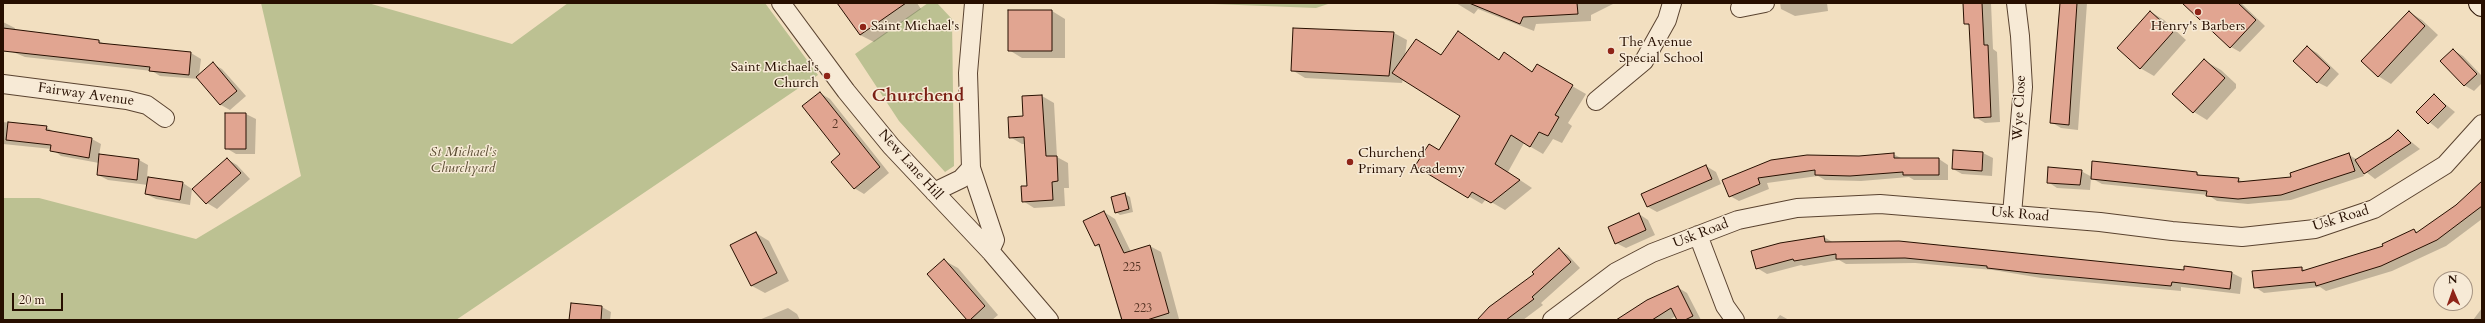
<!DOCTYPE html>
<html>
<head>
<meta charset="utf-8">
<style>
  body { margin:0 }
  #map { position:relative; width:2485px; height:323px; overflow:hidden; background:#f2dfc0; font-family:Cardo,serif }
  canvas { display:block }
  .frame { position:absolute; inset:0; border:4px solid #270f00; pointer-events:none }
  .north { position:absolute; left:2433px; top:271px; width:40px; height:40px; box-sizing:border-box; background:#f7ead6; border:1px solid #a49280; border-radius:50%; rotate:358deg; font-size:11px; font-weight:700; line-height:16px; text-align:center; color:#270f00 }
  .north::after { content:''; display:block; margin:auto; width:14px; height:18px; background:#8f2418; clip-path:polygon(50% 0,100% 100%,50% 72%,0 100%) }
  .scale { position:absolute; left:12px; top:293px; width:51px; height:18px; box-sizing:border-box; border:2px solid #270f00; border-top:0; padding-left:5px; font-size:12px; line-height:14px; white-space:nowrap; color:#270f00; -webkit-text-stroke:3px #f7ead6; paint-order:stroke }
</style>
</head>
<body>
<div id="map">
<canvas width="2485" height="323"></canvas>
<div class="frame"></div>
<div class="north">N</div>
<div class="scale">20 m</div>
</div>
<script>
const ctx = document.querySelector('canvas').getContext('2d');
ctx.lineJoin = 'round';
function fillPath(path, color) {
  ctx.fillStyle = color;
  ctx.fill(path, 'evenodd');
}
function shape(rows) {
  const path = new Path2D();
  for (const r of rows) {
    path.moveTo(r[0], r[1]);
    for (let i = 2; i < r.length; i += 2) path.lineTo(r[i], r[i + 1]);
  }
  return path;
}
function stroke(path, color, width, dash) {
  ctx.strokeStyle = color;
  ctx.lineWidth = width;
  ctx.lineCap = dash ? 'butt' : 'round';
  ctx.setLineDash(dash || []);
  ctx.stroke(path);
}
function drawText(font, color, halo, rows, align = 'center') {
  ctx.font = font + ' Cardo,serif';
  ctx.lineWidth = 3;
  ctx.setLineDash([]);
  ctx.textBaseline = 'middle';
  ctx.strokeStyle = halo;
  ctx.fillStyle = color;
  for (const [text, x, y, turn = 0] of rows) {
    ctx.save();
    ctx.translate(x, y);
    ctx.rotate((+turn || 0) * Math.PI / 180);
    ctx.textAlign = isNaN(turn) ? turn : align;
    if (halo) ctx.strokeText(text, 0, 0);
    ctx.fillText(text, 0, 0);
    ctx.restore();
  }
}
fillPath(shape([
  [261,3,368,3,512,44,568,3,765,3,818,75,456,320,3,320,3,198,39,198,196,239,301,176],
  [928,3,937,3,952,19,954,166,945,172,899,121,855,54],
  [1187,3,1331,3,1316,8]
]), '#bcc192');
fillPath(shape([
  [838,3,917,3,921,9,874,42,860,35],
  [1456,3,1615,3,1591,15,1591,21,1536,24,1534,31,1478,9,1474,14],
  [1780,3,1827,3,1828,11,1795,16,1781,9],
  [1964,3,1991,3,1993,49,1997,52,2000,122,1985,123,1975,117,1971,27,1965,23],
  [2061,3,2087,3,2078,130,2061,128,2051,122],
  [2184,3,2241,3,2265,26,2240,52,2231,47],
  [1052,11,1065,19,1065,58,1022,58,1009,50],
  [2151,12,2164,20,2186,40,2154,76,2140,68],
  [2409,12,2422,20,2438,35,2391,84,2378,76],
  [3,22,15,28,15,31,99,41,105,44,191,53,201,59,199,75,213,64,222,69,246,96,230,110,221,105,199,79,160,76,152,71,25,57,3,48],
  [1394,33,1407,40,1405,56,1442,56,1500,61,1504,53,1533,72,1537,66,1586,94,1568,123,1572,126,1562,143,1553,139,1543,154,1524,143,1508,172,1532,188,1505,210,1486,199,1482,204,1416,166,1439,151,1461,116,1403,79,1402,83,1305,78,1292,70],
  [2307,47,2317,53,2339,74,2327,87,2317,82],
  [2453,50,2463,56,2482,76,2482,83,2474,91,2464,85],
  [2207,62,2221,70,2236,84,2236,88,2207,120,2194,112],
  [820,93,830,99,889,173,864,194,854,188],
  [2434,95,2455,112,2438,129,2417,112],
  [1042,96,1054,103,1057,157,1068,163,1069,188,1064,188,1065,206,1034,208,1023,201,1028,187,1026,144,1022,144,1010,137],
  [246,114,256,119,255,154,236,154,226,148],
  [3,122,46,127,56,133,92,139,101,144,99,155,139,160,148,165,147,178,183,183,192,189,190,205,156,199,146,194,148,185,108,180,98,175,99,163,61,156,52,149,3,144],
  [2398,131,2420,149,2375,179,2361,168,2364,176,2291,200,2248,204,2217,201,2208,195,2102,184,2091,178,2090,190,2057,188,2048,182,2081,171,2092,177,2093,162,2197,173,2203,177,2238,179,2244,183,2293,178,2349,155,2358,160],
  [1954,151,1983,153,1993,158,1992,176,1962,174,1953,169],
  [1893,154,1903,159,1939,159,1948,165,1948,180,1914,180,1909,177,1861,181,1825,180,1818,176,1767,183,1769,189,1739,201,1730,196,1724,180],
  [227,159,237,165,250,179,217,209,207,203,194,189],
  [1706,166,1716,172,1721,184,1657,212,1648,207,1643,195],
  [2482,182,2482,219,2446,246,2392,271,2326,291,2320,287,2264,293,2255,287,2301,268,2307,271,2384,247,2414,230,2419,233,2457,205],
  [1125,194,1130,197,1133,212,1120,215,1116,212],
  [1104,212,1115,219,1131,252,1150,246,1161,252,1179,319,1121,320,1101,248,1095,245],
  [1639,214,1648,220,1655,235,1626,248,1616,243],
  [756,233,769,241,789,281,765,293,752,286],
  [1824,237,1834,243,2185,271,2185,267,2232,273,2242,278,2240,294,2181,287,2181,291,2041,278,1993,270,1915,263,1846,264,1839,260,1804,266,1801,265,1767,274,1757,268],
  [1559,249,1568,255,1580,268,1541,303,1543,305,1523,320,1478,320,1535,274],
  [945,261,958,268,998,315,992,320,968,320],
  [1677,287,1687,293,1701,320,1678,320,1676,316,1669,320,1617,320],
  [602,307,611,312,610,320,570,320],
  [788,308,797,314,800,320,759,320],
  [2482,308,2482,320,2473,320],
  [1780,315,1789,320,1776,320]
]), '#0003');
const building = shape([
  [837,3,906,3,860,35,837,3],
  [1469,3,1577,3,1578,14,1523,17,1520,24,1469,3],
  [1963,3,1982,3,1984,45,1988,45,1991,117,1974,118,1969,24,1964,24,1963,3],
  [2060,3,2077,3,2069,125,2050,123,2060,3],
  [2182,3,2238,3,2256,20,2230,48,2182,3],
  [1008,10,1052,10,1052,51,1008,51,1008,10],
  [2150,11,2173,32,2140,69,2117,48,2150,11],
  [2409,11,2425,26,2378,77,2361,61,2409,11],
  [3,28,99,40,99,43,191,52,189,75,149,71,150,67,3,51,3,28],
  [1293,28,1394,32,1389,76,1291,71,1293,28],
  [1458,31,1499,60,1504,52,1532,72,1537,64,1573,85,1555,115,1559,117,1548,136,1539,132,1530,147,1511,135,1495,164,1520,180,1491,203,1472,192,1468,198,1415,166,1429,144,1439,150,1460,116,1392,73,1416,39,1441,55,1458,31],
  [2307,46,2330,68,2317,83,2293,61,2307,46],
  [2453,49,2477,74,2464,86,2440,61,2453,49],
  [2204,59,2225,78,2193,113,2172,94,2204,59],
  [213,62,237,91,220,105,196,77,213,62],
  [820,92,880,167,854,189,831,162,840,154,802,106,820,92],
  [2434,94,2446,106,2428,124,2416,112,2434,94],
  [1042,95,1046,156,1057,156,1058,181,1052,182,1053,200,1022,202,1021,186,1027,186,1024,137,1009,138,1008,117,1023,116,1022,96,1042,95],
  [225,113,246,113,246,149,225,149,225,113],
  [8,122,47,126,46,130,92,138,89,158,50,151,51,145,6,140,8,122],
  [2398,130,2411,143,2364,174,2355,160,2390,138,2398,130],
  [1953,150,1983,152,1982,171,1952,169,1953,150],
  [1894,153,1894,158,1939,158,1939,175,1903,175,1903,172,1850,176,1815,175,1815,170,1758,178,1760,184,1729,197,1722,180,1771,160,1807,155,1859,156,1894,153],
  [2349,153,2355,171,2281,195,2238,199,2206,196,2207,191,2091,179,2092,161,2197,172,2197,175,2239,178,2238,182,2291,177,2290,173,2349,153],
  [99,154,139,159,137,180,97,175,99,154],
  [227,158,241,173,206,204,192,189,227,158],
  [1706,165,1712,179,1647,207,1641,194,1706,165],
  [2048,167,2082,170,2080,185,2047,183,2048,167],
  [148,177,183,182,180,200,145,194,148,177],
  [2482,181,2482,206,2437,240,2381,266,2316,286,2315,282,2254,288,2252,271,2302,267,2302,271,2383,246,2382,244,2414,229,2416,233,2456,205,2482,181],
  [1125,193,1129,209,1115,213,1111,197,1125,193],
  [1104,211,1124,253,1150,245,1169,313,1147,320,1122,320,1099,244,1095,246,1083,221,1104,211],
  [1639,213,1646,230,1615,244,1608,227,1639,213],
  [756,232,777,273,751,286,730,245,756,232],
  [1824,236,1825,242,1899,241,2184,270,2184,266,2232,272,2230,289,2172,282,2171,286,2031,273,1987,268,1987,266,1905,258,1836,259,1836,254,1794,261,1793,259,1756,269,1751,251,1780,243,1824,236],
  [1559,248,1571,262,1532,297,1534,299,1506,320,1477,320,1489,307,1534,274,1532,272,1559,248],
  [944,259,985,306,970,320,967,320,927,274,944,259],
  [1678,286,1693,316,1685,320,1677,320,1671,308,1652,320,1616,320,1647,300,1678,286],
  [571,303,602,306,601,320,569,320,571,303]
]);
fillPath(building, '#e1a591');
stroke(building, '#270f00', 1);
const street = shape([
  [781,3,846,91,891,146,990,251,1049,320],
  [974,3,968,73,971,168,995,240,990,251],
  [1740,8,1765,3],
  [3,84,127,100,147,105,165,118],
  [1596,101,1644,61,1667,20,1672,3],
  [934,192,961,179,971,168],
  [2012,214,2023,87,2020,36,2016,3],
  [1698,235,1725,306,1735,320],
  [1552,320,1616,272,1652,253,1738,220,1797,208,1880,204,2100,222,2172,231,2242,237,2315,229,2374,209,2445,165,2482,124]
]);
const secondary = shape([
  [2480,3,2482,5]
]);
stroke(street, '#5a4330', 20);
stroke(secondary, '#270f00', 24);
stroke(street, '#f7ead6', 18);
stroke(secondary, '#f7ead6', 22);
for (const [x, y, r, color] of [
  [2198,12,4,"#8f2418"],
  [863,27,4,"#8f2418"],
  [1611,51,4,"#8f2418"],
  [827,76,4,"#8f2418"],
  [1350,162,4,"#8f2418"]
]) {
  const dot = new Path2D();
  dot.arc(x, y, r, 0, 2 * Math.PI);
  ctx.fillStyle = color;
  ctx.fill(dot);
  stroke(dot, '#f7ead6', 1.5);
}
drawText('12px', '#563424', null, [
  ["2",835,125],
  ["225",1132,268],
  ["223",1143,309]
]);
drawText('14px', '#270f00', '#f7ead6', [
  ["Saint Michael's",871,27],
  ["Henry's Barbers",2198,27,"center"],
  ["The Avenue",1619,43],
  ["Special School",1619,59],
  ["Saint Michael's",819,68,"right"],
  ["Church",819,84,"right"],
  ["Churchend",1358,154],
  ["Primary Academy",1358,170]
], 'left');
drawText('14px', '#270f00', '#f7ead6', [
  ["Fairway Avenue",86,95,8],
  ["Wye Close",2020,108,-87],
  ["New Lane Hill",910,165,48],
  ["Usk Road",2020,215,5],
  ["Usk Road",2341,219,-17],
  ["Usk Road",1701,234,-21]
]);
drawText('italic 14px', '#5b4d33', '#f7ead6', [
  ["St Michael's",463,153],
  ["Churchyard",463,169]
]);
drawText('bold 18px', '#7a1f14', '#f7ead6', [
  ["Churchend",918,97]
]);
</script>
</body>
</html>
